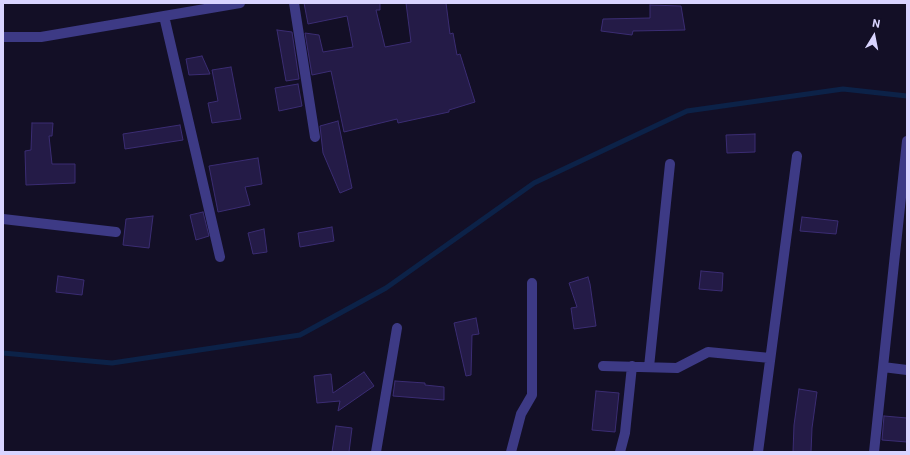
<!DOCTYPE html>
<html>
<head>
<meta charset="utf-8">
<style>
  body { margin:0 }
  #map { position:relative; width:910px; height:455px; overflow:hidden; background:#130f26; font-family:Roboto,sans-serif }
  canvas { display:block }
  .frame { position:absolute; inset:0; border:4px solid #d9d4ff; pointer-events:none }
  .north { position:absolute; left:854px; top:16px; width:40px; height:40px; -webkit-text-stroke:3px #130f26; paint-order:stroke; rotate:10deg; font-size:11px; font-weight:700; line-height:16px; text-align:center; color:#d9d4ff }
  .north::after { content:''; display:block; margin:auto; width:14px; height:18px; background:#d9d4ff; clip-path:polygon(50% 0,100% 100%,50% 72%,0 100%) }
</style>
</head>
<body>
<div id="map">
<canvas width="910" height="455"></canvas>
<div class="frame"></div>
<div class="north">N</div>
</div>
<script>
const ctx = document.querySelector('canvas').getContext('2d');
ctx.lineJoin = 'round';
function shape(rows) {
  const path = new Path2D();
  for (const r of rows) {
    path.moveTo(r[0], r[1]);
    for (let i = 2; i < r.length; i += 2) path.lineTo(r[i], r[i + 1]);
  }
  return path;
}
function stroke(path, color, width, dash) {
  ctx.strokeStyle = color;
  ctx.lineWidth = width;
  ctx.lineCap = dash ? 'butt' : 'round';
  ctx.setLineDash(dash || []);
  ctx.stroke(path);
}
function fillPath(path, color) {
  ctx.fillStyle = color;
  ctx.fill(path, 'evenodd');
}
stroke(shape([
  [3,353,112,363,300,335,386,288,534,183,687,111,843,89,907,96]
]), '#0c2248', 5);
const building = shape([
  [304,3,380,3,380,10,376,10,385,47,411,42,406,3,446,3,450,34,453,33,457,55,460,54,475,102,449,110,449,112,398,123,397,119,344,132,331,71,312,75,305,33,319,35,323,52,353,47,347,16,308,24,304,3],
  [650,5,681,6,685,30,633,31,632,35,601,31,603,19,650,18,650,5],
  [277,30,292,32,299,79,286,81,277,30],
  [202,56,210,74,189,75,186,59,202,56],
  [231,67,241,119,212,123,208,103,218,101,212,70,231,67],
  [298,84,302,106,279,111,275,88,298,84],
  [338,121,352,188,340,193,323,153,320,126,338,121],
  [32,123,53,123,52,136,49,136,52,164,75,164,75,183,26,185,25,151,31,150,32,123],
  [180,125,183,140,125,149,123,134,180,125],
  [755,134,755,152,727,153,726,135,755,134],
  [258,158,262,184,245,187,250,205,218,212,209,166,258,158],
  [203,212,209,236,196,240,190,215,203,212],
  [153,216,149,248,123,245,126,219,153,216],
  [802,217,838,221,836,234,800,231,802,217],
  [332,227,334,241,300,247,298,233,332,227],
  [264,229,267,252,253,254,248,233,264,229],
  [701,271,723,273,722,291,699,289,701,271],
  [58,276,84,280,82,295,56,292,58,276],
  [588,277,590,284,596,326,574,329,571,308,577,307,569,283,588,277],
  [476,318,479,334,472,335,471,375,466,376,454,323,476,318],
  [364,372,374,386,338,411,340,401,317,403,314,376,331,374,333,393,364,372],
  [395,381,425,383,425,385,444,387,444,400,393,396,395,381],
  [799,389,817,392,812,428,811,452,793,452,794,425,799,389],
  [596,391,619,393,615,432,592,430,596,391],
  [884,416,907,418,907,442,882,440,884,416],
  [336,426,352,428,349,452,332,452,336,426]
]);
fillPath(building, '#241b47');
stroke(building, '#3b2d73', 1);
stroke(shape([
  [294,3,315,137],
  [164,16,220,257],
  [3,37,41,37,240,3],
  [3,219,116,232],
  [603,366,677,368,708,352,770,358],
  [649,367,670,164],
  [883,367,907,370],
  [376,452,397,328],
  [511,452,521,414,532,395,532,283],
  [620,452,625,433,632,366],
  [758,452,797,156],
  [874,452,907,141]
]), '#3d3a85', 10);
</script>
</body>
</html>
